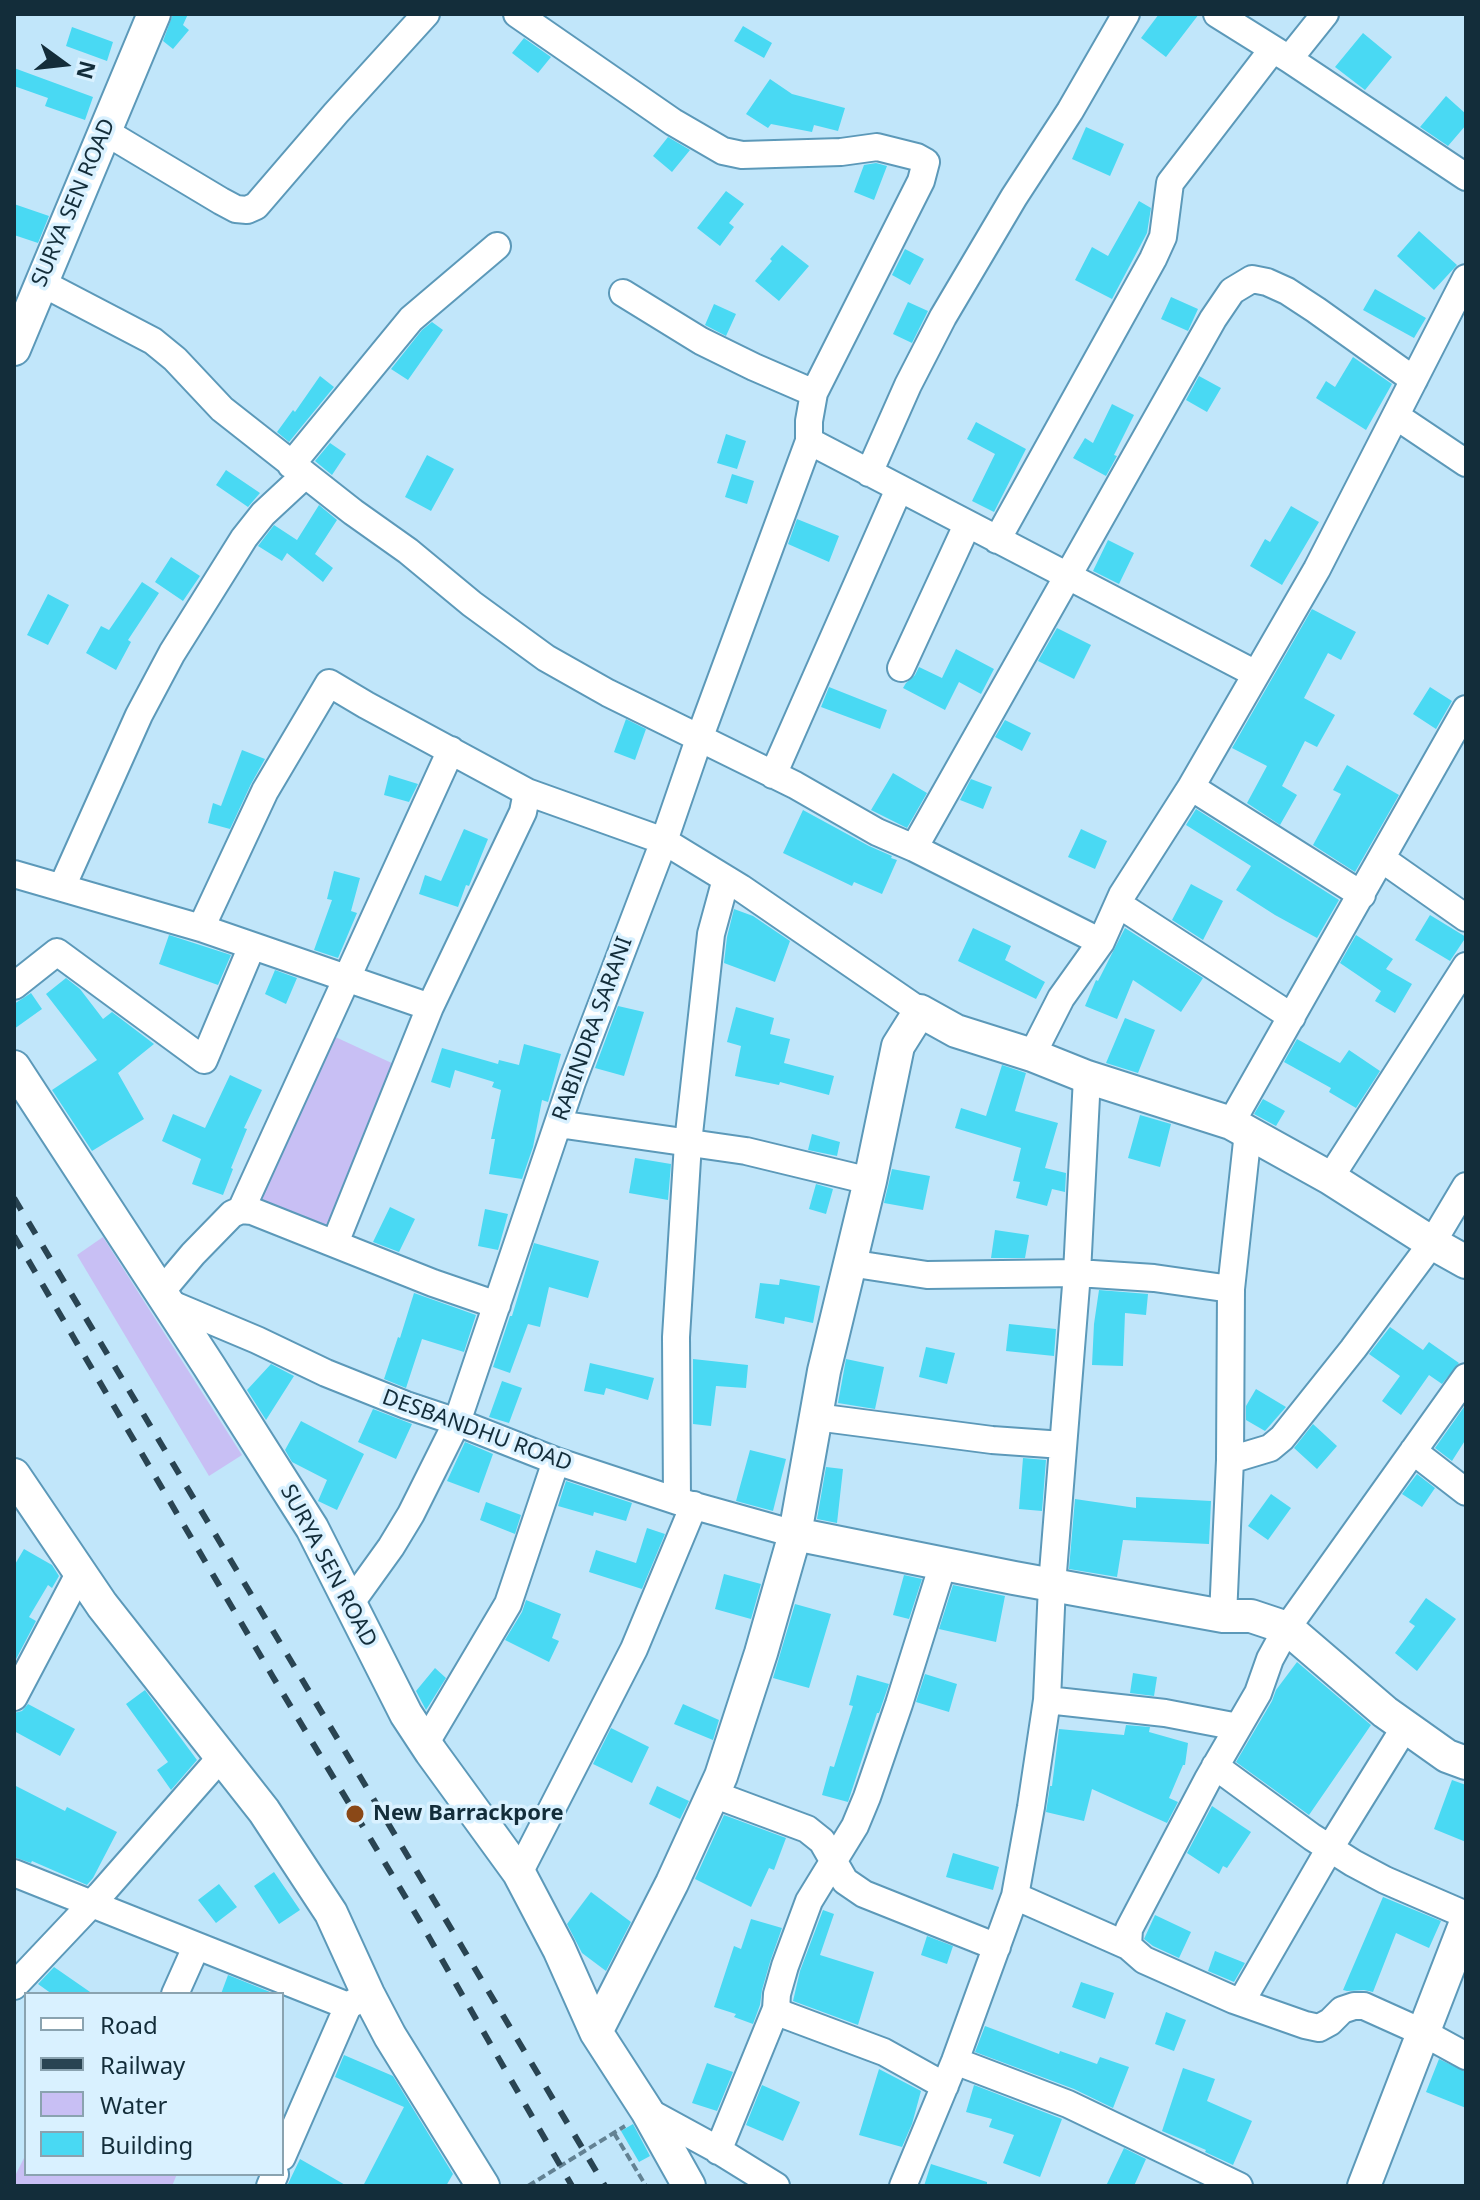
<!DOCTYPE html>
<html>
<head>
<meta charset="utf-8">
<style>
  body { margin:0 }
  #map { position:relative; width:1480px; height:2200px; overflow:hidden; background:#c1e6fa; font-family:"Noto Sans",sans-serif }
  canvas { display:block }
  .frame { position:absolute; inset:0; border:16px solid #132d3a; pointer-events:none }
  .legend { position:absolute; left:24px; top:1992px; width:260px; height:184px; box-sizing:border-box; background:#d9f1ff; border:2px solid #8aa3b0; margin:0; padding:10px 14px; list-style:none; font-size:24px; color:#132d3a }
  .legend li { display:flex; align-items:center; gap:16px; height:40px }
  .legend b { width:40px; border:2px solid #8aa3b0 }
  .north { position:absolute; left:24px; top:24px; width:80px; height:80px; -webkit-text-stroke:6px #d9f1ff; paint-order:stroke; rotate:105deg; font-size:22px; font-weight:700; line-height:32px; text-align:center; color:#132d3a }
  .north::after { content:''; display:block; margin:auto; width:28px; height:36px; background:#132d3a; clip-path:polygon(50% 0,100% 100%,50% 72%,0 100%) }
</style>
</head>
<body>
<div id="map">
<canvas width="1480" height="2200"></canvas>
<div class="frame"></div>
<ul class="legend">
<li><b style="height:10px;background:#fff"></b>Road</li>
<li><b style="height:10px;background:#294452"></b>Railway</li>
<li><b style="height:22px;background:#c8bff4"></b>Water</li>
<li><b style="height:22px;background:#49d9f3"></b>Building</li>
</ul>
<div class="north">N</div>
</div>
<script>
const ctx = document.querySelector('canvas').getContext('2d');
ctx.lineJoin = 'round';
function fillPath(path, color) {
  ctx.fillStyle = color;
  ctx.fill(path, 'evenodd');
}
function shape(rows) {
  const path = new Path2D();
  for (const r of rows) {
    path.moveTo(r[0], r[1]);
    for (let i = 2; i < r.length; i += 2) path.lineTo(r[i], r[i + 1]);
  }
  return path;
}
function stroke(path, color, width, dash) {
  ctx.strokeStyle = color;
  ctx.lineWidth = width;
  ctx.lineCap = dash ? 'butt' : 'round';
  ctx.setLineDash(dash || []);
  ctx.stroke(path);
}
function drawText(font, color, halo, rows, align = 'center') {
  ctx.font = font + ' "Noto Sans",sans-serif';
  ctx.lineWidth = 7;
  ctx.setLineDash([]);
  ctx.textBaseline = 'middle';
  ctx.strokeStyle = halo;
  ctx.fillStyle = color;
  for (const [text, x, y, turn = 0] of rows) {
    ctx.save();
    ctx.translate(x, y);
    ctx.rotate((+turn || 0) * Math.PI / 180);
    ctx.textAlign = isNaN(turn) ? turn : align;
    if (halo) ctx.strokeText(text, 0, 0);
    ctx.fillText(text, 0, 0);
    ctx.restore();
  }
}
fillPath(shape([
  [331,1035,396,1065,325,1231,254,1202],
  [103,1237,242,1455,209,1476,77,1255],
  [26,2154,26,2174,177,2174,172,2186,14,2186,14,2178]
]), '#c8bff4');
fillPath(shape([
  [173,14,188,14,183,25,189,30,173,49,163,41],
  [1159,14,1199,14,1166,57,1141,38],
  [743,26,772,43,764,58,734,41],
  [72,27,113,42,107,61,66,46],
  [1363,33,1392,57,1365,90,1335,67],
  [524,38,551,57,538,73,512,53],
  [14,68,93,97,85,120,45,106,48,98,14,86],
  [770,79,792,94,845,108,838,131,814,125,812,132,771,124,768,128,746,114],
  [1446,96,1466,114,1466,125,1448,146,1420,127],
  [1086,127,1124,144,1110,176,1072,159],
  [668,137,690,150,672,172,653,156],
  [876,163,887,166,874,200,854,192,864,165],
  [726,191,744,204,729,223,734,227,720,246,697,228],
  [1139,201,1151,208,1147,233,1112,299,1075,280,1092,247,1108,256],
  [14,204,49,216,38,243,14,235],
  [1419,231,1457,265,1434,290,1397,256],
  [782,245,809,266,779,301,755,281,772,261,770,259],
  [905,249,924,259,910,285,892,275],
  [1375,289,1426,318,1414,338,1363,310],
  [1171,297,1198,309,1188,331,1161,319],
  [908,302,928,311,912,343,893,334],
  [714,304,736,314,726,336,705,325],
  [432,322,443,330,408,380,391,369,422,330],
  [1353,357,1392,384,1366,430,1316,398,1326,381,1335,387],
  [320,376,334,387,289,442,277,432,293,410,295,412],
  [1199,376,1221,388,1207,412,1186,400],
  [1112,404,1134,415,1114,455,1117,456,1106,476,1073,458,1085,438,1093,443],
  [976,422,1026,449,994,512,972,501,995,454,967,439],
  [726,434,746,441,737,469,717,463],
  [330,443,346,454,332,475,315,461],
  [427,455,454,469,431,511,405,497],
  [226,470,260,493,248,507,216,485],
  [732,474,754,481,747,504,725,497],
  [319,505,337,520,315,554,333,568,323,582,287,553,282,561,258,546,274,525,297,540],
  [1291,506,1319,522,1282,585,1250,566,1265,539,1270,542],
  [797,519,839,536,829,562,788,544],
  [1108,540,1134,553,1119,584,1093,571],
  [171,557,200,576,183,601,155,582],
  [142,582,159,593,128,640,131,642,116,670,86,653,101,626,109,630],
  [48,594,69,605,48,645,27,635],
  [1312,609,1356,632,1341,660,1328,653,1304,698,1335,715,1317,747,1305,741,1282,786,1297,795,1280,825,1247,803,1267,766,1232,748],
  [1057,628,1091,645,1074,679,1038,661],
  [956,649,994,669,981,694,959,682,945,710,903,688,906,683,915,675,919,667,942,678],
  [829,687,887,710,880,729,821,707],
  [1430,687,1452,701,1436,729,1413,714],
  [626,719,646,729,635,760,614,752],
  [1005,720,1031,733,1022,751,995,737],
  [242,750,265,759,251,784,230,829,208,823,213,803,221,806],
  [1347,765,1399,795,1355,872,1313,845,1341,794,1333,790],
  [893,773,927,793,907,828,871,810],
  [389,775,418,784,409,802,384,795],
  [971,779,992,787,983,809,960,800],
  [1196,809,1339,900,1317,938,1275,915,1236,890,1251,866,1186,825],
  [803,810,869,846,892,856,891,858,897,860,882,894,854,882,852,886,783,853],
  [464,829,488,839,469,886,466,885,458,907,419,894,425,875,441,881],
  [1081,829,1107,841,1095,869,1068,857],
  [334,871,360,878,351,911,357,913,338,958,314,950,332,900,327,899],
  [1191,884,1223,901,1203,940,1172,920],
  [734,909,753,916,790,941,775,982,724,963,727,937],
  [1430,915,1466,937,1450,961,1415,940],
  [973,928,1011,946,1005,960,1045,982,1036,999,958,961],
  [1125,928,1203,978,1181,1012,1133,980,1117,1019,1085,1006,1096,980,1098,981],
  [169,935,231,955,218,985,159,964],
  [1356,935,1393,959,1386,969,1412,984,1395,1013,1375,1001,1381,991,1340,963],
  [275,970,297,978,286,1004,265,994],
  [66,978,80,989,103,1019,112,1012,154,1044,118,1073,144,1119,92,1151,52,1090,97,1060,46,994],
  [31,993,42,1009,14,1029,14,1004],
  [618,1006,644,1012,624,1076,595,1068],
  [736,1007,774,1018,770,1034,790,1039,784,1063,834,1076,829,1095,780,1082,779,1085,735,1076,741,1046,727,1042],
  [1125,1018,1155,1030,1138,1073,1106,1063],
  [1297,1039,1340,1063,1349,1050,1380,1071,1356,1108,1329,1092,1331,1088,1284,1062],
  [524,1044,561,1054,548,1102,542,1100,533,1147,522,1179,489,1174,495,1139,491,1139,501,1090,492,1087,494,1082,455,1070,450,1088,431,1082,442,1048,498,1064,499,1060,519,1065],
  [1002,1065,1026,1073,1015,1111,1058,1123,1045,1168,1066,1173,1065,1192,1052,1189,1047,1206,1016,1198,1020,1182,1013,1181,1021,1148,955,1128,961,1108,986,1116],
  [230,1075,262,1090,244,1128,247,1129,231,1168,233,1169,223,1195,192,1184,201,1159,162,1141,173,1114,205,1128],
  [1263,1099,1285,1111,1276,1126,1254,1114],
  [1140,1115,1171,1124,1160,1167,1128,1158],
  [812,1134,840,1142,837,1156,808,1150],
  [635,1158,671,1164,668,1200,629,1193],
  [892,1169,930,1176,923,1210,884,1203],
  [816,1184,833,1189,826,1214,809,1209],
  [390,1207,415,1219,399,1252,373,1242],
  [485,1209,508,1214,498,1250,478,1246],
  [995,1230,1029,1235,1025,1258,991,1258],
  [534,1243,599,1261,588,1298,549,1287,540,1327,528,1324,510,1373,493,1367,510,1316,512,1316],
  [780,1279,820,1286,813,1323,785,1317,784,1324,755,1318,760,1283,779,1285],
  [1099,1290,1148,1294,1146,1315,1125,1313,1123,1366,1092,1365,1094,1324],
  [414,1293,476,1315,464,1352,422,1339,406,1388,384,1379,398,1337,400,1338],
  [1009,1324,1056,1329,1054,1356,1006,1351],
  [1390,1327,1423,1350,1429,1342,1459,1363,1442,1384,1429,1375,1401,1415,1382,1401,1400,1376,1369,1354],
  [926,1347,955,1353,947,1384,919,1377],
  [693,1359,748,1365,746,1388,716,1386,711,1426,693,1424],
  [846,1359,884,1367,875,1409,838,1403],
  [590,1363,654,1378,648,1400,606,1388,604,1395,584,1391],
  [271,1364,294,1376,266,1420,247,1390],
  [502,1381,522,1388,509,1423,489,1417],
  [1256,1389,1286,1407,1265,1431,1246,1420,1246,1406],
  [1464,1407,1466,1409,1466,1439,1452,1461,1435,1448],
  [373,1409,412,1424,396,1459,358,1442],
  [301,1421,364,1454,337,1510,318,1501,327,1480,292,1462,285,1450],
  [1313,1424,1337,1446,1317,1469,1294,1448],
  [465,1442,493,1454,479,1493,447,1481],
  [750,1450,786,1459,773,1511,736,1501],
  [1023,1458,1046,1460,1042,1511,1019,1509],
  [826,1467,843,1469,837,1523,817,1519],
  [1417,1474,1435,1488,1422,1507,1402,1494],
  [566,1481,632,1503,626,1521,594,1512,593,1516,558,1506],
  [1271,1494,1291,1508,1268,1540,1248,1526],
  [1136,1497,1211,1501,1209,1544,1123,1540,1117,1577,1069,1569,1075,1499,1136,1508],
  [486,1502,521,1515,515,1534,480,1520],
  [647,1528,665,1534,642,1589,589,1572,596,1550,636,1563],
  [24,1549,52,1565,59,1576,52,1588,48,1585,29,1617,36,1621,14,1663,14,1566],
  [724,1574,761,1584,751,1619,715,1609],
  [904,1575,922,1579,909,1619,893,1615],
  [953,1585,1005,1596,996,1642,939,1629],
  [1426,1598,1456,1619,1417,1671,1395,1653,1415,1626,1409,1622],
  [526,1600,561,1614,552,1638,559,1641,549,1662,505,1640,522,1612],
  [795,1604,831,1614,809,1688,773,1678],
  [1297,1662,1371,1725,1309,1815,1236,1762,1272,1701,1276,1690],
  [435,1668,446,1678,426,1710,416,1691],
  [1133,1673,1157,1677,1154,1696,1130,1693],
  [925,1674,957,1684,949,1712,916,1702],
  [857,1675,889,1684,879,1713,877,1713,848,1802,822,1795,830,1766,834,1767,853,1706,849,1705],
  [145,1690,197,1760,171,1790,157,1770,168,1762,126,1704],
  [28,1704,75,1729,60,1756,14,1731,14,1713,22,1711],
  [683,1704,719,1720,713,1740,674,1724],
  [1126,1725,1150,1727,1149,1732,1188,1743,1185,1765,1183,1765,1169,1798,1178,1802,1167,1823,1092,1789,1084,1821,1046,1812,1050,1786,1052,1786,1059,1729,1124,1735],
  [611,1728,649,1747,632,1783,593,1764],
  [1452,1780,1466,1785,1466,1842,1434,1829],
  [14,1785,65,1811,67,1807,117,1832,93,1878,87,1885,32,1861,31,1863,14,1857],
  [657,1786,689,1801,680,1819,649,1804],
  [1212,1806,1251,1832,1227,1868,1223,1866,1219,1874,1187,1853],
  [724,1815,786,1838,774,1870,769,1868,751,1907,695,1879],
  [953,1853,999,1867,993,1890,946,1877],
  [274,1872,300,1910,279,1924,254,1886],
  [219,1884,237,1907,216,1923,198,1900],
  [591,1892,631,1922,606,1971,582,1953,567,1924],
  [1383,1897,1441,1921,1429,1948,1396,1933,1373,1992,1364,1990,1347,1991,1343,1990],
  [823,1910,834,1914,820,1955,874,1972,858,2025,793,2001,800,1971],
  [1155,1915,1191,1932,1179,1958,1153,1946,1144,1939],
  [751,1919,782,1928,770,1962,762,1990,760,2005,753,2024,734,2017,736,2014,714,2007,734,1946,741,1949],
  [927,1936,953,1946,947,1964,921,1955],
  [1215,1951,1245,1963,1234,1982,1208,1971],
  [54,1967,93,1994,52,1994,38,1984],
  [228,1975,275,1994,221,1994],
  [1081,1982,1114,1993,1105,2019,1072,2007],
  [1166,2012,1186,2020,1174,2051,1155,2044],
  [985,2026,1059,2054,1060,2051,1097,2064,1100,2057,1129,2067,1113,2108,1074,2089,975,2052],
  [344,2055,393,2076,453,2174,446,2186,363,2186,404,2107,335,2077],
  [1439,2059,1466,2072,1466,2108,1426,2092],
  [707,2063,733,2072,717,2111,692,2103],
  [1183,2068,1215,2079,1207,2101,1252,2121,1233,2165,1205,2152,1206,2150,1162,2131],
  [879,2069,921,2091,912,2124,902,2147,859,2135],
  [762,2085,800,2102,783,2141,746,2125],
  [974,2085,1062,2119,1040,2177,1003,2163,1014,2135,989,2127,992,2119,966,2112],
  [633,2124,650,2156,639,2162,621,2131],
  [1124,2148,1146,2159,1134,2186,1106,2186],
  [300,2159,347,2186,287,2186],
  [931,2164,987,2182,987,2186,924,2186]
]), '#49d9f3');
const minor = shape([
  [517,14,673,122,723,151,742,155,841,152,877,147,917,157,926,162,921,181,814,393,809,421,809,441,1256,674],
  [1217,14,1289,59,1466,177],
  [1289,59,1325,14],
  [104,131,221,201,236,209,247,210,256,206,336,113,426,14],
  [40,282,153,341,175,359,222,409,353,512,408,551,472,604,546,658,608,693,795,785,877,832,914,848,1101,942],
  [623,293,701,341,754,367,814,393],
  [1396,416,1466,463],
  [291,465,411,319,497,246],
  [869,473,908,385,943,317,1014,197,1070,111,1126,14],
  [997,540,1153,259,1163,237,1170,183,1273,49],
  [901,668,967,525],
  [773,775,899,489],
  [1191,787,1362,895],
  [527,792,664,841,741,888,920,1011],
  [914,848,1213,319,1232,291,1252,279,1267,282,1287,291,1316,310,1414,380],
  [1382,859,1466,918],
  [14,874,201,928,430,1007],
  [62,887,139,715,172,653,244,538,263,514,305,475],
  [1118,904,1292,1017],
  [201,928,265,791,329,683,366,705,527,792,523,812,430,1007,335,1243],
  [14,986,57,952,204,1060,252,946],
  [1032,1055,1061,998,1101,942,1122,895,1191,787,1317,569,1466,278],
  [1231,1123,1466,709],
  [558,1124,746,1151,870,1181],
  [1330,1178,1466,966],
  [241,1210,451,750],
  [849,1263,927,1275,1077,1273,1154,1278,1231,1289],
  [161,1292,193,1254,232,1214,241,1210,252,1211,433,1283,497,1305],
  [169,1303,257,1340,326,1373,406,1405,457,1422,556,1461,677,1501,795,1534],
  [1466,1377,1287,1628,1270,1659,1258,1693,1208,1779,1129,1929,1128,1946,1144,1960,1234,2000,1305,2025,1319,2028,1330,2022,1342,2010,1354,2006,1364,2006,1424,2033,1466,2056],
  [816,1417,992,1440,1063,1445],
  [1413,1451,1466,1492],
  [1230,1460,1270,1448,1282,1438,1353,1349,1432,1243,1466,1186],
  [677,1501,676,1337,688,1143,711,934,726,879],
  [943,1564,899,1704,867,1797,855,1826,809,1901,785,1966,777,1994,776,2009,785,2015,884,2052,945,2086],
  [350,1604,391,1547,411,1514,457,1422,572,1082,664,841,699,739,809,441],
  [1223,1616,1230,1460,1231,1289,1248,1132],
  [14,1697,80,1572],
  [1047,1700,1165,1713,1238,1727],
  [425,1744,508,1604,556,1461],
  [1215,1766,1312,1837,1353,1863,1385,1880,1466,1915],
  [713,1794,807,1829,822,1841,845,1881,864,1894,997,1947],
  [14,1873,348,2006,368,1994],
  [519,1873,634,1649,694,1505],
  [1015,1896,1128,1946],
  [14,1986,100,1895,222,1756],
  [175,1994,196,1947],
  [1241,2002,1330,1848,1405,1727],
  [955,2061,1068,2104,1239,2186],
  [647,2111,713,2147,776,2186],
  [718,2151,776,2009],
  [282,2157,348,2006],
  [270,2186,275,2174],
  [903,2186,955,2061,1015,1896,1031,1807,1047,1700,1052,1585,1077,1273,1087,1077]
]);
const tertiary = shape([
  [14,349,154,14],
  [14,1067,209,1366,312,1528,406,1714,431,1752,519,1873,559,1949,596,2032,647,2111,689,2186],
  [14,1475,102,1605,264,1811,331,1913,368,1994,390,2036,483,2186],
  [795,1534,1014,1578,1223,1616,1251,1616,1287,1628,1385,1712,1447,1756,1466,1763],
  [596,2032,672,1883,721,1776,761,1653,795,1534,824,1371,870,1181,898,1046,920,1011,956,1031,1032,1055,1087,1077,1231,1123,1330,1178,1432,1243,1466,1262],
  [1364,2186,1466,1922]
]);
stroke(minor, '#5c99b9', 30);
stroke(tertiary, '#5c99b9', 36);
stroke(shape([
  [614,2133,646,2186],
  [528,2186,625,2126]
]), '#638293', 4, [8, 4]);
stroke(minor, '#fff', 26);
stroke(tertiary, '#fff', 32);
stroke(shape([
  [14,1198,605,2186],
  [14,1236,273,1677,418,1918,572,2186]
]), '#294452', 6, [14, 14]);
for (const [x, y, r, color] of [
  [355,1814,10,"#8a4817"]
]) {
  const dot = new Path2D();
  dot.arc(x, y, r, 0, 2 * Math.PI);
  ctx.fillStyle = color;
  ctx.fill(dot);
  stroke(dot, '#d9f1ff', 3);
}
drawText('22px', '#132d3a', '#d9f1ff', [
  ["SURYA SEN ROAD",74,203,-67],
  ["RABINDRA SARANI",593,1029,-70],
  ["DESBANDHU ROAD",477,1431,20],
  ["SURYA SEN ROAD",328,1566,62]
]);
drawText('bold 22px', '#132d3a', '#d9f1ff', [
  ["New Barrackpore",373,1814]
], 'left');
</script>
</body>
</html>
